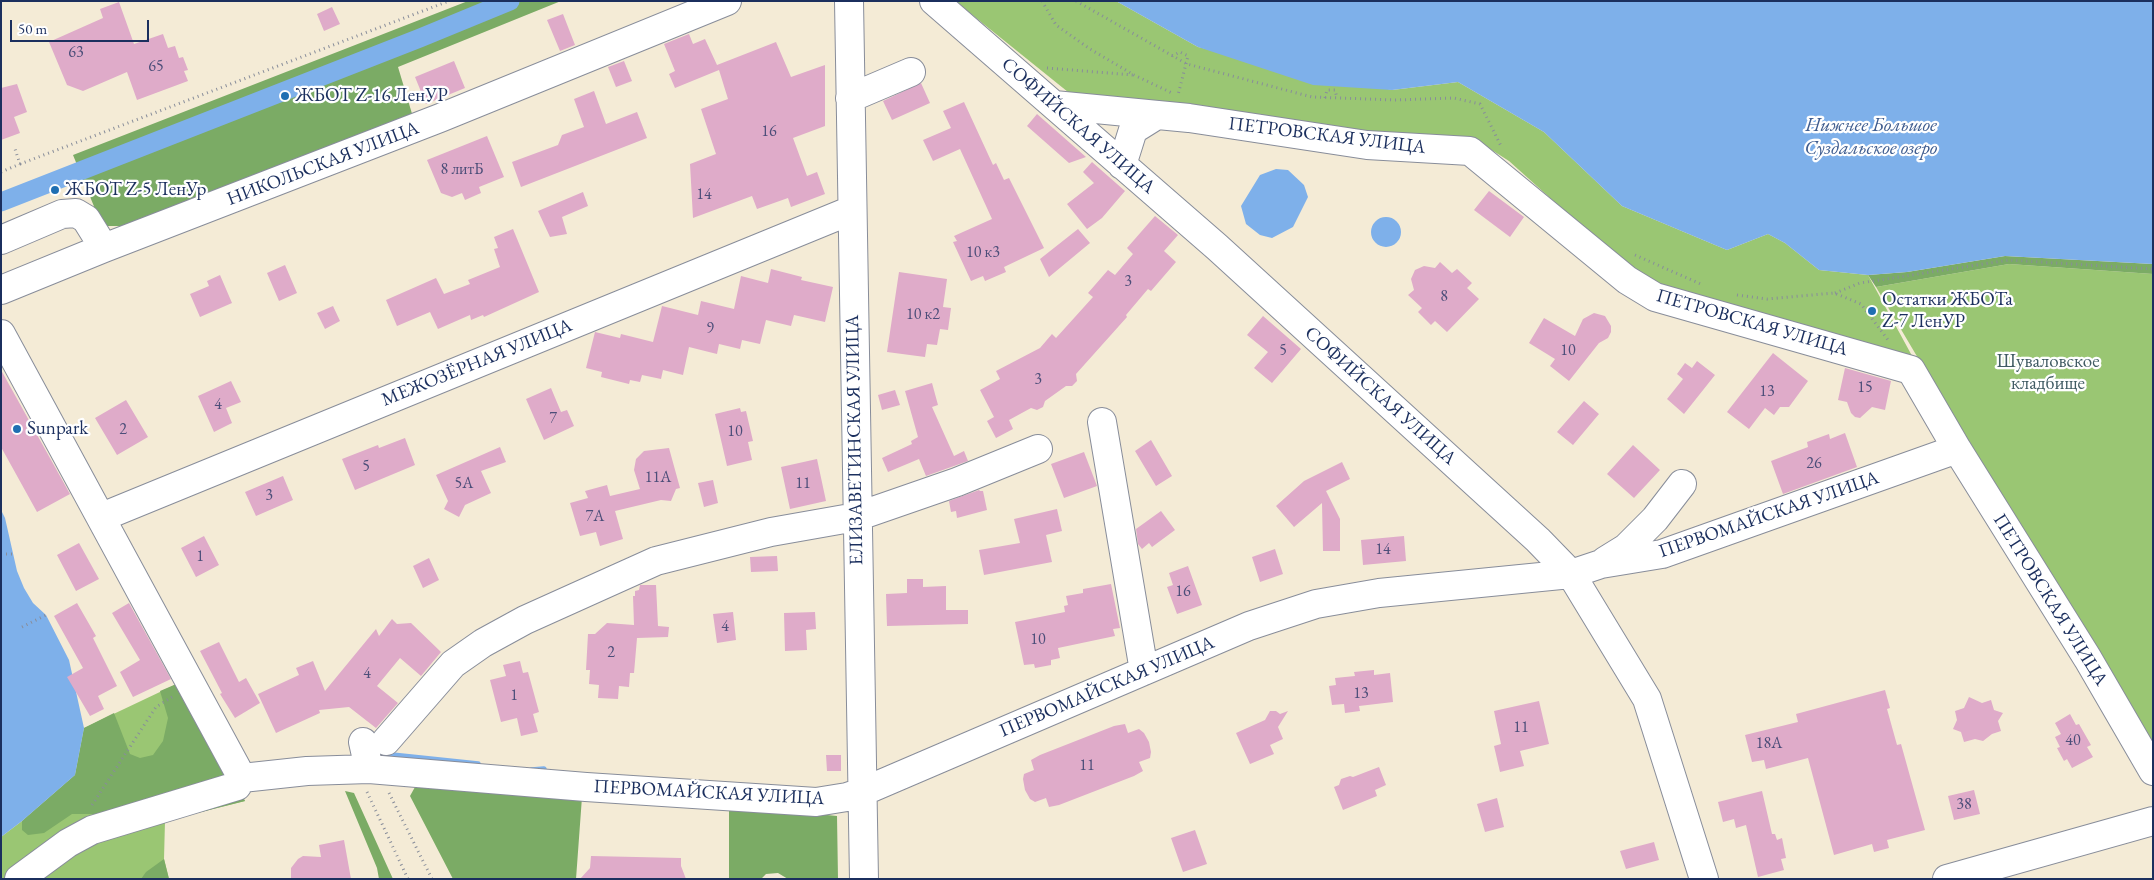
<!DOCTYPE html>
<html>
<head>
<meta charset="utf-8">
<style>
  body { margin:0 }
  #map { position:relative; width:2154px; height:880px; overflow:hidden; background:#f4ebd6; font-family:"EB Garamond",serif }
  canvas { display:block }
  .frame { position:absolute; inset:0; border:2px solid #1b2f5e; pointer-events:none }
  .scale { position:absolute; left:10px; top:20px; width:139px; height:22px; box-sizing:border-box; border:2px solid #1b2f5e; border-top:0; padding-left:6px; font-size:15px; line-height:18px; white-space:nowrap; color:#1b2f5e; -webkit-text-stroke:4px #fff; paint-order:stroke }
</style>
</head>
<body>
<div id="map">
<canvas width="2154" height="880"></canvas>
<div class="frame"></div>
<div class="scale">50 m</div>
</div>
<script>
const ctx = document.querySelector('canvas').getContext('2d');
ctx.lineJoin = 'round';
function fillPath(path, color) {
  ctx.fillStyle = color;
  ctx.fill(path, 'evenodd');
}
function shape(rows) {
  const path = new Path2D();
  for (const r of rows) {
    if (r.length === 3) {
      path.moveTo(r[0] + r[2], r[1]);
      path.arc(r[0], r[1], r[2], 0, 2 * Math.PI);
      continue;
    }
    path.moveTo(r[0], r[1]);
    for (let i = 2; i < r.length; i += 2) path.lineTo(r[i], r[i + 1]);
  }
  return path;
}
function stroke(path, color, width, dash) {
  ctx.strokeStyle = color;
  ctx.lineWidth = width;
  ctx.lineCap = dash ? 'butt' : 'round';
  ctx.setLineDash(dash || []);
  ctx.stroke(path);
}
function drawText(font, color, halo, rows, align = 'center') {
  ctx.font = font + ' "EB Garamond",serif';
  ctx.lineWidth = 4.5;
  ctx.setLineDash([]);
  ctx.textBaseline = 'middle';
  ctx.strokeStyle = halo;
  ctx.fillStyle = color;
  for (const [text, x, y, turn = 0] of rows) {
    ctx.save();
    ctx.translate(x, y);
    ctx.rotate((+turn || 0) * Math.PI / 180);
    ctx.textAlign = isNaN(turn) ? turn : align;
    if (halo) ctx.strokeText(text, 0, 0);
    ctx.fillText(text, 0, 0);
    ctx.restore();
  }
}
fillPath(shape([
  [955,1,1116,1,1198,47,1392,90,1458,82,1544,132,1622,206,1727,250,1768,234,1785,243,1819,270,1868,275,1917,365,1664,292,1638,277,1509,161,1476,140,1370,133,1068,92],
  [2009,264,2153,274,2153,756,1876,287],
  [181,682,245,801,165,821,164,859,169,879,1,879,1,837,22,821,75,775,84,728]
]), '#9ac673');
fillPath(shape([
  [468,1,561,1,398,67,413,117,139,226,102,226,73,155],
  [2005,256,2153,264,2153,274,2009,264,1876,287,1868,275,1907,272],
  [181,682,245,801,165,821,104,814,72,814,44,833,28,835,22,830,22,821,75,775,84,728,114,713,130,754,140,758,153,755,163,741,168,718,160,691],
  [428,785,582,797,576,879,453,879,410,796,415,787],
  [345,791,354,793,393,879,379,879,377,868],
  [729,805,837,816,838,879,788,879,778,873,766,874,761,879,729,879],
  [164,859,169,879,141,879,146,872]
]), '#7bab65');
fillPath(shape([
  [1116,1,2153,1,2153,264,2005,256,1907,272,1868,275,1819,270,1785,243,1768,234,1727,250,1622,206,1544,132,1458,82,1392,90,1313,85,1198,47],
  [1276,169,1288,170,1304,185,1308,197,1293,227,1272,238,1260,235,1246,224,1241,206,1260,175],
  [1386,232,15],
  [1,510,5,518,17,571,24,588,33,603,46,615,69,660,84,728,75,775,22,821,1,837]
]), '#7eb0ea');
stroke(shape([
  [373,753,478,764],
  [532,770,544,769]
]), '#7eb0ea', 5.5);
stroke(shape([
  [1,202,420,38,510,1]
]), '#7eb0ea', 19);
fillPath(shape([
  [119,2,134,44,163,34,168,48,175,46,179,58,183,57,188,70,184,71,188,81,137,100,127,72,83,91,67,85,49,42,103,18,100,9],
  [332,7,340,24,324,31,317,14],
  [563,14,575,45,560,51,547,20],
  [689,34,693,44,705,39,717,65,776,42,791,77,825,65,825,126,793,138,807,176,817,172,825,194,791,207,788,198,757,209,752,196,693,218,690,164,716,154,701,109,728,99,719,70,675,88,669,74,675,71,664,44],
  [454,61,465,88,426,104,415,77],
  [624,61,632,81,616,87,608,67],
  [921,83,930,103,892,120,883,101],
  [17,84,27,112,14,117,20,133,1,140,1,88],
  [594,91,606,124,637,112,647,138,521,187,512,162,558,145,562,135,584,127,574,99],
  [964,102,993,165,996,163,1004,180,1009,178,1044,248,1004,267,1006,272,985,281,983,276,971,281,953,242,957,241,954,236,992,219,960,149,933,161,923,140,951,128,943,111],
  [1037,114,1086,157,1069,163,1027,126],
  [487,136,504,177,479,187,481,193,465,200,462,193,452,197,441,193,427,160],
  [1092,162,1125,191,1102,218,1087,229,1067,204,1094,183,1083,172],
  [1489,191,1524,217,1510,237,1474,210],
  [583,192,588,206,562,217,567,234,550,237,538,211],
  [1155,216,1178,235,1164,251,1176,262,1151,291,1148,289,1126,315,1127,317,1076,374,1077,381,1072,386,1066,386,1045,401,1043,407,1037,410,1031,408,1009,420,1013,429,996,438,987,421,994,417,980,390,1000,379,996,371,1040,348,1052,334,1056,338,1093,297,1088,293,1108,270,1115,275,1133,254,1127,248],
  [513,229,539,292,484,317,483,315,471,320,470,315,438,329,430,312,397,326,386,300,436,278,444,294,470,284,468,280,500,267,494,249,498,248,494,237],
  [1078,229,1090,243,1049,277,1040,259],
  [1440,262,1452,273,1457,269,1472,283,1467,288,1479,299,1447,332,1435,321,1431,325,1418,312,1422,308,1408,295,1414,290,1411,279,1415,270,1424,266,1435,268],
  [285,265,297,293,279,301,267,273],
  [771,269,802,277,801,280,833,287,825,322,794,315,791,326,766,320,760,344,742,340,740,349,719,344,717,354,689,347,683,375,663,370,661,379,642,375,640,382,630,380,629,384,601,377,602,372,586,368,595,332,620,338,621,334,653,342,662,306,698,315,701,301,734,309,741,276,768,283],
  [899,272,947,279,943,307,951,308,948,330,940,329,937,345,927,344,925,357,887,352],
  [220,275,232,303,200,317,190,294,209,286,207,281],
  [333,306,340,321,325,329,317,313],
  [1594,313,1605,316,1611,326,1611,332,1608,338,1599,343,1569,381,1550,366,1555,359,1529,343,1544,318,1575,336,1583,319],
  [1263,316,1301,349,1272,383,1254,368,1268,352,1247,335],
  [1773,353,1808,381,1789,407,1780,407,1774,415,1765,408,1749,429,1727,412],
  [1697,361,1715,375,1684,414,1667,399,1683,379,1677,374,1685,363,1692,368],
  [1845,368,1891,381,1885,410,1872,407,1860,418,1855,417,1851,413,1847,402,1838,400],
  [1,370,70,494,37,512,1,447],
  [231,381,241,402,226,408,232,423,214,432,198,396],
  [932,383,938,405,932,407,954,456,964,451,968,461,926,476,919,459,888,472,882,458,912,444,911,441,918,437,905,391],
  [551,388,561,412,567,410,574,426,544,440,526,399],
  [895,390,900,405,882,410,878,395],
  [126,400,148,437,117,455,95,418],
  [1584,401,1599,414,1573,445,1557,432],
  [740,408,741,412,746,411,753,441,748,442,752,460,727,466,715,414],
  [1845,433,1857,467,1783,494,1771,461,1808,447,1807,442,1829,434,1830,439],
  [405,438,415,465,355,490,342,459,378,445,379,448],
  [1151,440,1172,476,1156,486,1135,451],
  [1633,445,1660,470,1634,498,1607,474],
  [500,447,506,462,481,471,491,493,465,505,459,517,444,509,448,501,436,475],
  [669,448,680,488,676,489,671,501,661,500,615,511,623,539,600,546,596,532,580,536,570,503,588,498,585,491,607,485,610,496,640,489,634,470,636,459,644,451],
  [1084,452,1097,486,1064,498,1051,464],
  [817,459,826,501,790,509,781,467],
  [1342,462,1350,479,1326,491,1340,519,1340,551,1323,551,1322,503,1294,527,1276,506,1304,481],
  [283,476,293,500,256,516,245,492],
  [713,480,718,503,704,507,698,483],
  [979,490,980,491,983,491,987,510,957,518,956,511,951,512,949,501],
  [1057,509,1062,531,1046,535,1052,562,984,575,979,550,1020,543,1014,519],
  [1161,511,1175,530,1152,547,1149,543,1142,549,1138,544,1136,529],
  [204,536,219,565,196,577,181,548],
  [1404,536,1406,561,1363,565,1361,540],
  [79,543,99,579,76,591,57,555],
  [1275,549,1283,574,1260,582,1252,557],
  [777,556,778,571,751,572,750,557],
  [429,558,439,580,423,588,413,566],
  [1188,566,1202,605,1177,614,1167,587,1173,585,1169,573],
  [907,579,923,579,923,587,946,586,946,610,968,610,968,624,887,626,886,594,907,593],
  [1111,584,1120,628,1113,629,1115,636,1058,648,1060,658,1051,660,1051,665,1035,668,1034,664,1024,665,1015,622,1065,612,1064,606,1068,605,1066,596,1083,593,1083,589],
  [640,585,656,585,658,626,669,627,668,637,637,638,634,673,630,673,629,687,619,686,618,699,598,698,599,685,589,684,590,670,586,670,588,634,595,634,607,623,634,625,633,596,635,596,635,591,639,590],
  [77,603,96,636,93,638,117,686,98,696,104,709,90,716,67,677,83,668,54,616],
  [129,603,171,679,133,697,120,672,140,660,112,613],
  [733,612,736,640,717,643,713,614],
  [815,612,816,629,806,630,807,650,785,651,784,613],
  [392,619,397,624,411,623,441,652,421,676,400,658,377,686,398,703,376,728,349,707,319,710,320,713,276,733,258,694,299,675,296,668,313,661,325,691,376,629,379,636],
  [219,642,239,682,246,678,260,703,235,718,220,694,222,693,200,651],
  [520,661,523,673,528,672,539,712,533,714,538,732,521,736,517,718,501,722,490,680,506,676,503,665],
  [1374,670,1374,675,1390,673,1393,702,1359,706,1360,711,1345,713,1344,704,1332,705,1329,686,1336,685,1335,678,1355,676,1354,672],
  [1885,690,1890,708,1887,709,1897,745,1901,744,1925,830,1887,840,1889,848,1874,852,1872,844,1834,855,1808,758,1766,769,1764,760,1752,762,1745,735,1798,722,1796,714],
  [1969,697,1982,703,1991,700,1994,710,2003,713,1998,721,2001,731,1992,734,1983,741,1975,739,1964,742,1961,732,1953,729,1957,720,1955,711,1964,708],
  [1539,701,1549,744,1520,751,1524,766,1500,772,1494,746,1501,744,1494,711],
  [1270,711,1276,711,1280,714,1288,711,1278,727,1283,739,1270,745,1274,754,1250,764,1236,733,1265,720],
  [2070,714,2076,725,2079,724,2091,745,2087,747,2093,757,2072,768,2067,759,2064,761,2057,748,2060,747,2055,737,2061,734,2055,723],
  [1125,724,1128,733,1139,729,1144,733,1149,742,1151,752,1150,758,1139,762,1143,771,1134,776,1059,805,1049,807,1046,798,1035,802,1030,799,1025,790,1023,779,1024,774,1034,770,1031,760,1040,755,1114,726],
  [826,755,841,755,841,771,827,771],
  [1379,767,1386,785,1375,790,1377,796,1343,810,1334,787,1339,785,1341,779,1350,776,1353,777],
  [1974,790,1980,814,1954,820,1948,796],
  [1762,791,1772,834,1775,834,1777,840,1782,838,1786,858,1781,859,1784,870,1758,877,1746,825,1736,828,1734,819,1723,822,1718,802],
  [1497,798,1504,827,1485,832,1477,804],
  [1195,830,1207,864,1183,872,1171,838],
  [344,840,351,879,291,879,291,868,298,859,303,856,321,857,319,845],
  [1654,842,1659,860,1626,869,1620,851],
  [591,856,681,858,681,866,686,879,580,879,590,868]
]), '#dfabc9');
const minor = shape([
  [849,1,864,879],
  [934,1,1217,247,1538,540,1571,574,1647,699,1704,879],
  [850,98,911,72],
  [1054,105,1189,118,1367,145,1470,151,1627,280,1655,297,1911,370,1957,449,2088,659,2153,771],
  [1122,165,1133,130,1157,115],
  [1,240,62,214,76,213,86,219,104,248],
  [1,290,104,248,440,118,727,1],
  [1,334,242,778],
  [1102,422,1144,671],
  [102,517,852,210],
  [1605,561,1626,548,1655,519,1682,484],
  [386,741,453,664,483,643,525,620,656,561,771,532,856,517,957,482,1038,449],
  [363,742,369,769],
  [242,778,307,771,369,769,586,787,816,802,847,797,862,792,1249,626,1316,604,1379,593,1571,574,1601,564,1662,554,1957,449],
  [19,879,68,843,92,830,237,786,242,778],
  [1947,879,2153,821]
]);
stroke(minor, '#888d9a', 30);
stroke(shape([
  [1042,1,1056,25,1090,49,1134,75,1172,93],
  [1076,1,1187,64,1312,97,1395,100,1454,98,1480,104,1501,146],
  [1172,56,1180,52,1188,56,1178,95],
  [1047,68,1133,75],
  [1325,98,1327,90,1335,90,1337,98],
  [20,164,449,1],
  [1,172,20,164,15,149],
  [1635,255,1703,285],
  [1835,293,1860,283,2009,260,2153,269],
  [1737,295,1767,299,1834,293,1861,304,1888,340],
  [1,554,13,554],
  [22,627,46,615],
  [367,792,408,879],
  [389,793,432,879],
  [92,805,156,707,172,697]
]), '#888d9a', 3, [1, 4]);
stroke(minor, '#fff', 28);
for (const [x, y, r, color] of [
  [285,96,5,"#1f6fb2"],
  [55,190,5,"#1f6fb2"],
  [1872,311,5,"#1f6fb2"],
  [17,429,5,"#1f6fb2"]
]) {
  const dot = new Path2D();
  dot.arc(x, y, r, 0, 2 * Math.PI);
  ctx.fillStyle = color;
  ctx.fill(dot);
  stroke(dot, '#fff', 2);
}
drawText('16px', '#4c4e79', null, [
  ["63",76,53],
  ["65",156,67],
  ["16",769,132],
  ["8 литБ",462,170],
  ["14",704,195],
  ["10 к3",983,253],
  ["3",1128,282],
  ["8",1444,297],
  ["10 к2",923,315],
  ["9",710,329],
  ["5",1283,351],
  ["10",1568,351],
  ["3",1038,380],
  ["15",1865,388],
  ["13",1767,392],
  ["4",218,405],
  ["7",553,419],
  ["2",123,430],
  ["10",735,432],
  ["26",1814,464],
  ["5",366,467],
  ["11А",658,478],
  ["5А",464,484],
  ["11",803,484],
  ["3",269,496],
  ["7А",595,517],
  ["14",1383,550],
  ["1",200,557],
  ["16",1183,592],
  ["4",725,627],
  ["10",1038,640],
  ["2",611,653],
  ["4",367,674],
  ["13",1361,694],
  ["1",514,696],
  ["11",1521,728],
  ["40",2073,741],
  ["18А",1769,744],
  ["11",1087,766],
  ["38",1964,805]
]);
drawText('19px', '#1b2f5e', '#fff', [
  ["ЖБОТ Z-16 ЛенУР",295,96],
  ["ЖБОТ Z-5 ЛенУр",65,190],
  ["Остатки ЖБОТа",1882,300],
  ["Z-7 ЛенУР",1882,322],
  ["Sunpark",27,429]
], 'left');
drawText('19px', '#1b2f5e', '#fff', [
  ["СОФИЙСКАЯ УЛИЦА",1078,126,41],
  ["ПЕТРОВСКАЯ УЛИЦА",1327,136,7],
  ["НИКОЛЬСКАЯ УЛИЦА",323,164,-21],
  ["ПЕТРОВСКАЯ УЛИЦА",1752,323,16],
  ["МЕЖОЗЁРНАЯ УЛИЦА",477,363,-22],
  ["СОФИЙСКАЯ УЛИЦА",1380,396,42],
  ["ЕЛИЗАВЕТИНСКАЯ УЛИЦА",855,440,-91],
  ["ПЕРВОМАЙСКАЯ УЛИЦА",1769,515,-19],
  ["ПЕТРОВСКАЯ УЛИЦА",2050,600,58],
  ["ПЕРВОМАЙСКАЯ УЛИЦА",1107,687,-23],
  ["ПЕРВОМАЙСКАЯ УЛИЦА",709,793,3]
]);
drawText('19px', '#415c64', '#fff', [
  ["Шуваловское",2048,362],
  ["кладбище",2048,384]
]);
drawText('italic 20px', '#3e5c8f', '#fff', [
  ["Нижнее Большое",1871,126],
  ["Суздальское озеро",1871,149]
]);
</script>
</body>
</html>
